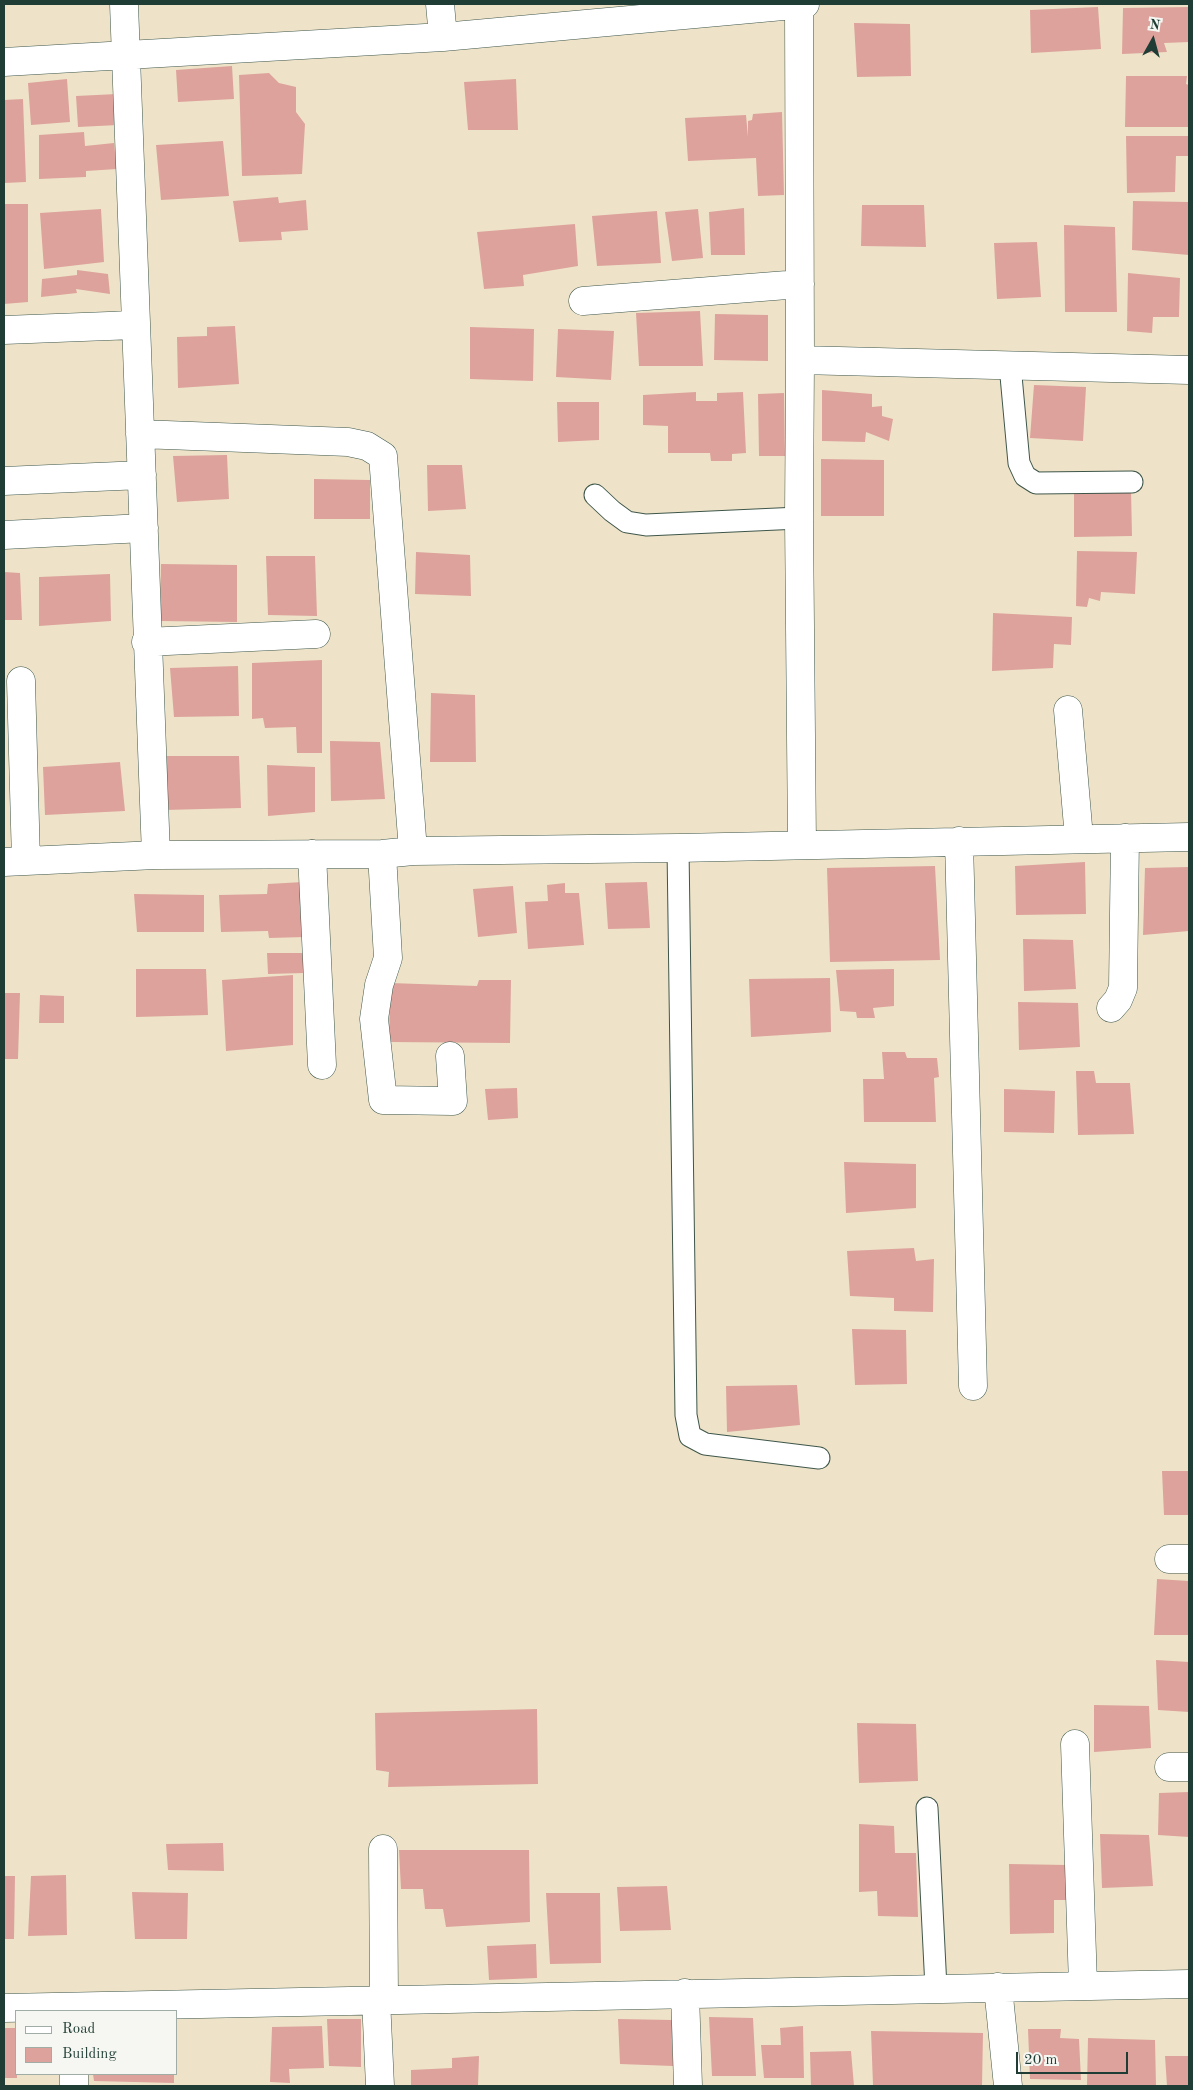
<!DOCTYPE html>
<html>
<head>
<meta charset="utf-8">
<style>
  body { margin:0 }
  #map { position:relative; width:1193px; height:2090px; overflow:hidden; background:#eee3c8; font-family:"Old Standard TT",serif }
  canvas { display:block }
  .frame { position:absolute; inset:0; border:5px solid #1f3d34; pointer-events:none }
  .legend { position:absolute; left:15px; top:2010px; width:162px; height:65px; box-sizing:border-box; background:#f6f6f2; border:1px solid #a0aca6; margin:0; padding:6px 9px; list-style:none; font-size:15px; color:#1f3d34 }
  .legend li { display:flex; align-items:center; gap:10px; height:25px }
  .legend b { width:25px; border:1px solid #a0aca6 }
  .north { position:absolute; left:1128px; top:15px; width:50px; height:50px; -webkit-text-stroke:4px #f6f6f2; paint-order:stroke; rotate:7deg; font-size:14px; font-weight:700; line-height:20px; text-align:center; color:#1f3d34 }
  .north::after { content:''; display:block; margin:auto; width:18px; height:22px; background:#1f3d34; clip-path:polygon(50% 0,100% 100%,50% 72%,0 100%) }
  .scale { position:absolute; left:1016px; top:2052px; width:112px; height:22px; box-sizing:border-box; border:2px solid #1f3d34; border-top:0; padding-left:6px; font-size:15px; line-height:18px; white-space:nowrap; color:#1f3d34; -webkit-text-stroke:4px #f6f6f2; paint-order:stroke }
</style>
</head>
<body>
<div id="map">
<canvas width="1193" height="2090"></canvas>
<div class="frame"></div>
<ul class="legend">
<li><b style="height:6px;background:#fff"></b>Road</li>
<li><b style="height:14px;background:#dda29c"></b>Building</li>
</ul>
<div class="north">N</div>
<div class="scale">20 m</div>
</div>
<script>
const ctx = document.querySelector('canvas').getContext('2d');
ctx.lineJoin = 'round';
function fillPath(path, color) {
  ctx.fillStyle = color;
  ctx.fill(path, 'evenodd');
}
function shape(rows) {
  const path = new Path2D();
  for (const r of rows) {
    path.moveTo(r[0], r[1]);
    for (let i = 2; i < r.length; i += 2) path.lineTo(r[i], r[i + 1]);
  }
  return path;
}
function stroke(path, color, width, dash) {
  ctx.strokeStyle = color;
  ctx.lineWidth = width;
  ctx.lineCap = dash ? 'butt' : 'round';
  ctx.setLineDash(dash || []);
  ctx.stroke(path);
}
fillPath(shape([
  [1098,7,1101,49,1031,53,1030,10],
  [1189,7,1189,42,1164,43,1167,52,1122,54,1123,8],
  [854,23,910,24,911,76,857,77],
  [232,66,234,99,178,102,176,70],
  [269,73,279,83,296,87,296,112,305,124,302,174,242,176,239,75],
  [1126,76,1187,76,1186,84,1189,85,1189,127,1125,127],
  [67,79,70,122,31,125,28,83],
  [516,79,518,130,468,130,464,82],
  [117,94,118,125,78,127,76,96],
  [23,99,26,182,4,183,4,100],
  [782,112,784,195,758,196,756,158,688,161,685,118,746,115,748,137,748,121,752,120,753,114],
  [84,132,85,146,114,143,117,169,86,171,86,177,39,179,39,135],
  [1126,136,1189,136,1189,156,1176,156,1175,192,1127,193],
  [223,141,229,196,161,200,156,145],
  [278,197,279,203,306,200,308,230,281,232,282,240,239,242,233,201],
  [1133,201,1189,202,1189,255,1132,250],
  [4,204,28,204,28,302,4,304],
  [862,205,924,205,926,247,861,246],
  [744,208,745,255,711,255,709,212],
  [101,209,104,262,44,269,40,213],
  [698,209,703,258,672,261,665,212],
  [657,211,661,263,597,266,592,216],
  [575,224,578,266,523,275,524,286,484,289,477,232],
  [1064,225,1115,227,1117,312,1065,312],
  [1037,242,1041,297,997,299,994,243],
  [77,270,108,274,110,294,76,289,77,293,41,297,42,279,77,275],
  [1128,273,1180,278,1179,317,1153,317,1152,333,1127,331],
  [700,311,703,366,639,366,636,313],
  [715,314,768,315,768,361,714,360],
  [235,326,239,384,178,388,177,337,207,336,207,327],
  [470,327,534,329,533,381,470,379],
  [558,329,614,331,611,380,556,377],
  [1034,385,1086,387,1083,441,1030,438],
  [822,390,872,394,872,407,882,406,882,416,893,419,889,441,866,432,865,442,822,441],
  [696,392,696,401,717,401,717,393,743,392,746,453,732,454,732,461,711,461,710,453,668,453,668,426,643,425,643,395],
  [784,393,785,456,759,456,758,394],
  [557,402,599,402,599,440,558,442],
  [227,455,229,499,177,502,173,456],
  [821,459,884,460,884,516,821,516],
  [427,465,462,465,466,509,428,511],
  [314,479,370,480,370,519,314,519],
  [1074,487,1131,489,1132,536,1074,537],
  [1077,551,1137,552,1135,594,1101,592,1100,601,1089,598,1087,607,1076,606],
  [416,552,470,555,471,596,415,594],
  [266,556,315,556,317,616,268,615],
  [161,564,237,565,237,622,160,621],
  [4,572,20,573,22,620,4,620],
  [110,574,111,621,39,626,39,577],
  [993,613,1072,617,1071,645,1054,644,1053,668,992,671],
  [322,660,322,753,297,753,296,727,265,728,263,718,252,719,252,663],
  [238,666,239,716,174,717,170,668],
  [431,693,475,695,476,762,430,762],
  [330,741,380,742,385,799,331,801],
  [163,756,239,756,241,808,165,810],
  [120,762,125,811,45,815,43,767],
  [267,765,315,767,315,812,268,816],
  [1085,862,1086,914,1016,915,1015,866],
  [935,866,940,960,830,962,827,868],
  [1189,867,1189,931,1143,935,1145,868],
  [303,882,305,937,269,938,268,931,221,932,219,895,267,894,268,884],
  [647,882,650,928,608,929,605,883],
  [565,883,565,893,579,893,584,945,528,949,525,902,548,901,547,885],
  [513,886,517,933,478,937,473,889],
  [134,894,204,895,204,932,137,932],
  [1023,939,1073,940,1076,989,1024,991],
  [267,953,303,953,304,973,268,974],
  [136,969,206,969,208,1015,136,1017],
  [894,969,894,1006,873,1008,875,1018,857,1018,856,1012,840,1011,836,970],
  [293,975,293,1045,226,1051,222,980],
  [830,978,831,1032,751,1037,749,979],
  [479,980,511,980,510,1043,389,1042,390,983,477,986],
  [4,993,20,993,18,1059,4,1059],
  [40,995,64,996,64,1023,39,1023],
  [1018,1002,1078,1003,1080,1047,1019,1050],
  [882,1052,905,1052,907,1058,937,1058,939,1077,934,1078,936,1122,864,1122,863,1079,884,1079],
  [1076,1071,1094,1071,1096,1083,1130,1083,1134,1134,1078,1135],
  [517,1088,518,1118,488,1120,485,1089],
  [1004,1089,1055,1091,1054,1133,1004,1132],
  [844,1162,916,1164,916,1208,846,1213],
  [914,1248,916,1261,934,1259,933,1312,894,1311,894,1298,850,1296,847,1251],
  [852,1329,906,1330,907,1384,855,1385],
  [797,1385,800,1425,727,1432,726,1386],
  [1162,1471,1189,1471,1189,1515,1164,1515],
  [1157,1579,1189,1581,1189,1635,1154,1635],
  [1156,1660,1189,1662,1189,1712,1158,1710],
  [1094,1705,1149,1706,1151,1748,1094,1752],
  [537,1709,538,1784,388,1787,389,1772,376,1770,375,1713],
  [857,1723,916,1724,918,1781,859,1783],
  [1189,1792,1189,1837,1158,1835,1159,1793],
  [859,1824,894,1826,895,1853,916,1853,918,1917,878,1916,877,1891,859,1892],
  [1100,1834,1149,1835,1153,1886,1102,1888],
  [223,1843,224,1871,168,1870,166,1844],
  [399,1850,529,1850,530,1922,446,1927,443,1909,425,1909,423,1889,401,1889],
  [1009,1864,1067,1865,1069,1900,1054,1900,1054,1933,1010,1934],
  [66,1875,67,1935,28,1936,31,1876],
  [4,1876,15,1876,14,1939,4,1939],
  [667,1886,671,1930,620,1931,617,1887],
  [132,1892,188,1893,187,1939,135,1939],
  [546,1893,600,1893,601,1963,550,1964],
  [536,1944,537,1978,489,1980,487,1946],
  [709,2017,753,2018,756,2076,712,2076],
  [327,2019,361,2019,361,2067,329,2066],
  [618,2019,672,2020,673,2066,620,2064],
  [322,2026,324,2068,289,2069,290,2083,270,2082,272,2027],
  [803,2026,804,2078,764,2078,761,2045,781,2045,780,2028],
  [4,2028,16,2028,17,2078,4,2078],
  [1028,2029,1061,2029,1060,2038,1079,2039,1081,2080,1030,2079],
  [871,2031,983,2033,982,2086,873,2085],
  [1088,2038,1155,2040,1156,2086,1087,2085],
  [851,2051,854,2086,811,2086,810,2052],
  [479,2056,478,2086,411,2086,411,2070,452,2068,452,2058],
  [1165,2056,1189,2056,1189,2086,1167,2086],
  [93,2074,174,2074,174,2083,94,2081]
]), '#dda29c');
const service = shape([
  [1010,365,1019,463,1025,476,1036,483,1132,482],
  [595,495,612,511,627,522,646,525,799,518],
  [678,848,686,1415,690,1436,705,1444,819,1458],
  [927,1808,936,1988]
]);
const minor = shape([
  [124,4,156,855],
  [440,4,443,37],
  [799,4,800,360,799,518,802,845],
  [4,62,443,37,805,4],
  [583,301,800,284],
  [4,330,135,325],
  [800,360,1189,370],
  [140,434,348,442,367,446,383,456,413,851],
  [4,481,142,475],
  [4,535,144,528],
  [146,642,316,634],
  [21,681,26,861],
  [1068,710,1079,838],
  [959,841,973,1386],
  [312,854,322,1065],
  [382,854,388,958,379,985,374,1019,383,1100,453,1101,450,1056],
  [4,862,156,855,382,854,413,851,678,848,1189,837],
  [1111,1008,1118,1000,1123,988,1125,838],
  [1169,1559,1189,1559],
  [1075,1744,1083,1985],
  [1169,1767,1189,1767],
  [383,1849,384,1999],
  [998,1987,1008,2086],
  [685,1993,688,2086],
  [376,1999,380,2086],
  [4,2008,1189,1984],
  [74,2074,74,2086]
]);
stroke(service, '#3e564a', 23);
stroke(minor, '#3e564a', 29);
stroke(service, '#fff', 21);
stroke(minor, '#fff', 28);
</script>
</body>
</html>
